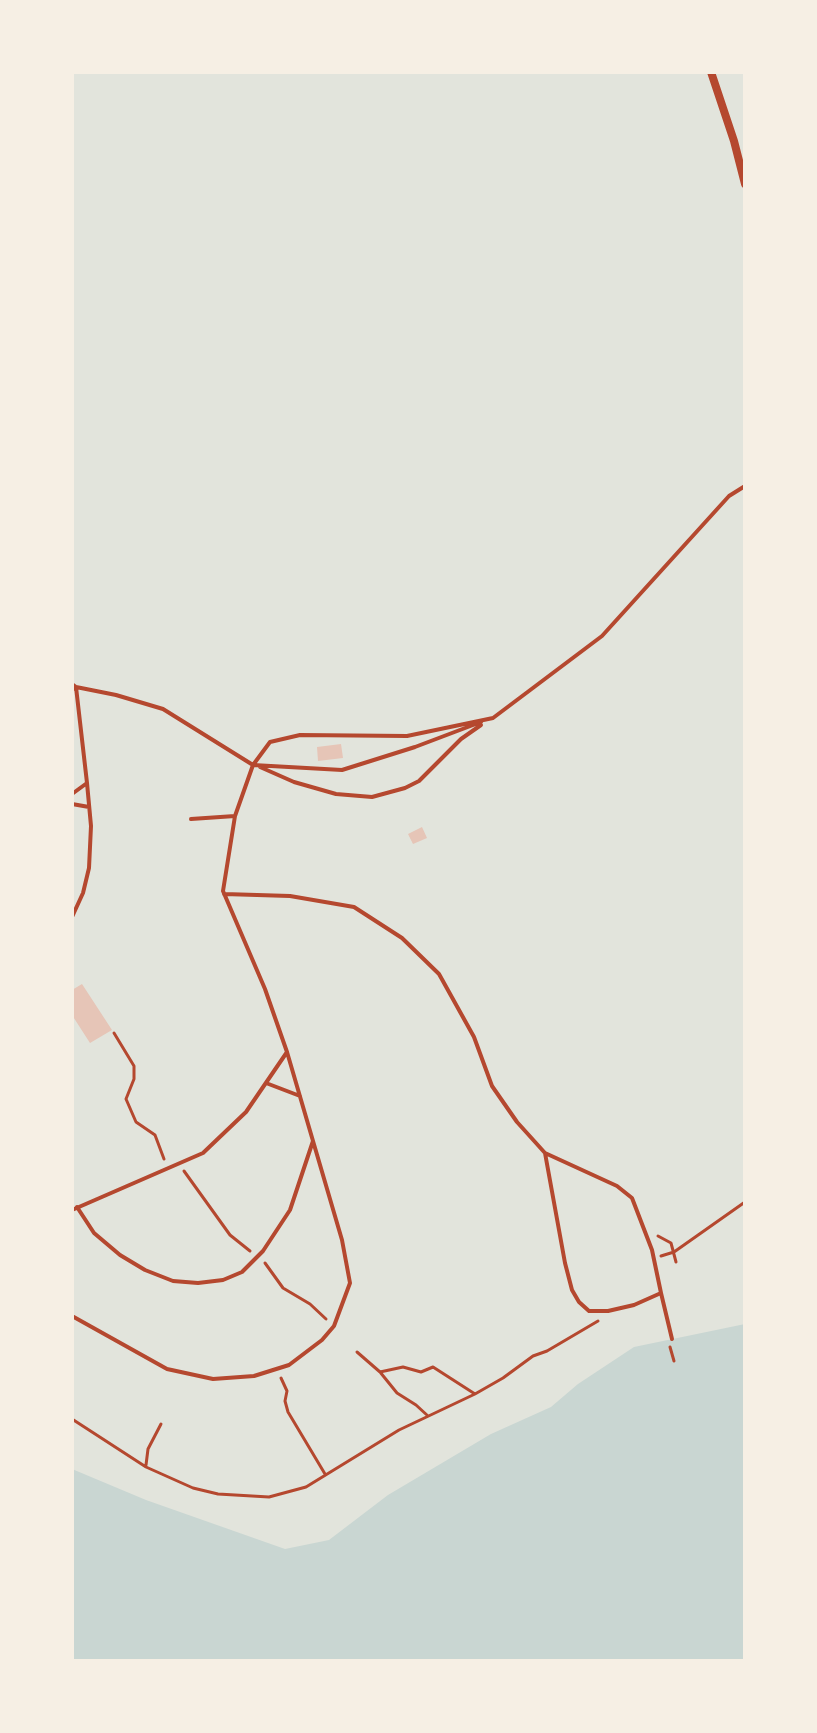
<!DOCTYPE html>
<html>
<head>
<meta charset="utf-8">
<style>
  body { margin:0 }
  #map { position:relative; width:817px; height:1733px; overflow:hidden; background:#f6efe4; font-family:"PT Sans Narrow",sans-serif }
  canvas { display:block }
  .frame { position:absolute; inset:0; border:74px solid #f6efe4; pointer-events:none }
</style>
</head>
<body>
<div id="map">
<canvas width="817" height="1733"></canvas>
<div class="frame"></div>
</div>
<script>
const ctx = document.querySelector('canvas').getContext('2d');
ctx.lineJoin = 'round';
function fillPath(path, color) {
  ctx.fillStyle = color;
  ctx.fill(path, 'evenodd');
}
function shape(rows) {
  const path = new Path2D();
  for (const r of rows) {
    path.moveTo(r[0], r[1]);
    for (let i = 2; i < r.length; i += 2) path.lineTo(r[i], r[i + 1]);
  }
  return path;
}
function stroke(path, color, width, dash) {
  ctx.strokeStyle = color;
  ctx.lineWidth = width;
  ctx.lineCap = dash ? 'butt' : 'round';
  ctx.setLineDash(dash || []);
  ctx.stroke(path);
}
fillPath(shape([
  [72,72,745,72,745,1661,72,1661]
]), '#e2e4dc');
fillPath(shape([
  [745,1324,745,1661,72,1661,72,1469,146,1500,285,1549,329,1540,388,1495,491,1434,551,1407,578,1384,634,1347]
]), '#c9d6d2');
fillPath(shape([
  [341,744,343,758,318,761,317,747],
  [422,827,427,838,413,844,408,834],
  [82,984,112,1030,90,1043,72,1015,72,990]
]), '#e6c5b7');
stroke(shape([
  [114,1033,134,1066,134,1079,126,1099,136,1122,155,1135,164,1159],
  [184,1171,230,1235,250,1251],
  [658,1236,671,1243,676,1262],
  [661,1256,674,1252,745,1202],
  [265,1263,283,1288,310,1304,326,1319],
  [670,1347,674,1361],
  [357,1352,380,1372,397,1393,416,1405,428,1416],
  [380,1372,403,1367,421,1372,433,1367,475,1394],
  [281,1378,287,1391,285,1401,288,1412,325,1474],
  [72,1419,146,1467,193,1488,218,1494,269,1497,306,1487,399,1430,475,1394,503,1378,533,1356,547,1351,598,1321],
  [146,1465,148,1449,161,1424]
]), '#b5482f', 3);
stroke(shape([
  [72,684,76,687,72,690],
  [493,718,602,636,729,496,745,486],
  [260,767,294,782,336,794,372,797,405,788,419,781,461,739,481,725],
  [87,783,76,687,116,695,163,709,253,765,342,770,415,747,481,722],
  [72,794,87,783,91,826,89,868,83,893,72,917],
  [72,804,89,807],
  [191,819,235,816],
  [224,894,290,896,354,907,402,938,439,974,474,1037,492,1086,517,1122,545,1153],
  [266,1083,300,1096],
  [545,1153,617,1186,632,1198,652,1250,661,1293,634,1305,608,1311,589,1311,579,1302,572,1290,565,1263,545,1153],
  [77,1207,94,1233,120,1255,145,1270,173,1281,198,1283,223,1280,242,1272,263,1251,290,1210,313,1141,287,1052,265,989,223,891,235,816,253,765,270,742,300,735,407,736,493,718],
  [72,1210,203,1153,246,1112,287,1052],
  [661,1293,672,1339],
  [72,1316,167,1369,213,1379,254,1376,289,1365,322,1340,334,1326,350,1283,342,1240,313,1141]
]), '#b5482f', 4);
stroke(shape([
  [711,72,734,141,745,184]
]), '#b5482f', 8);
</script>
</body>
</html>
